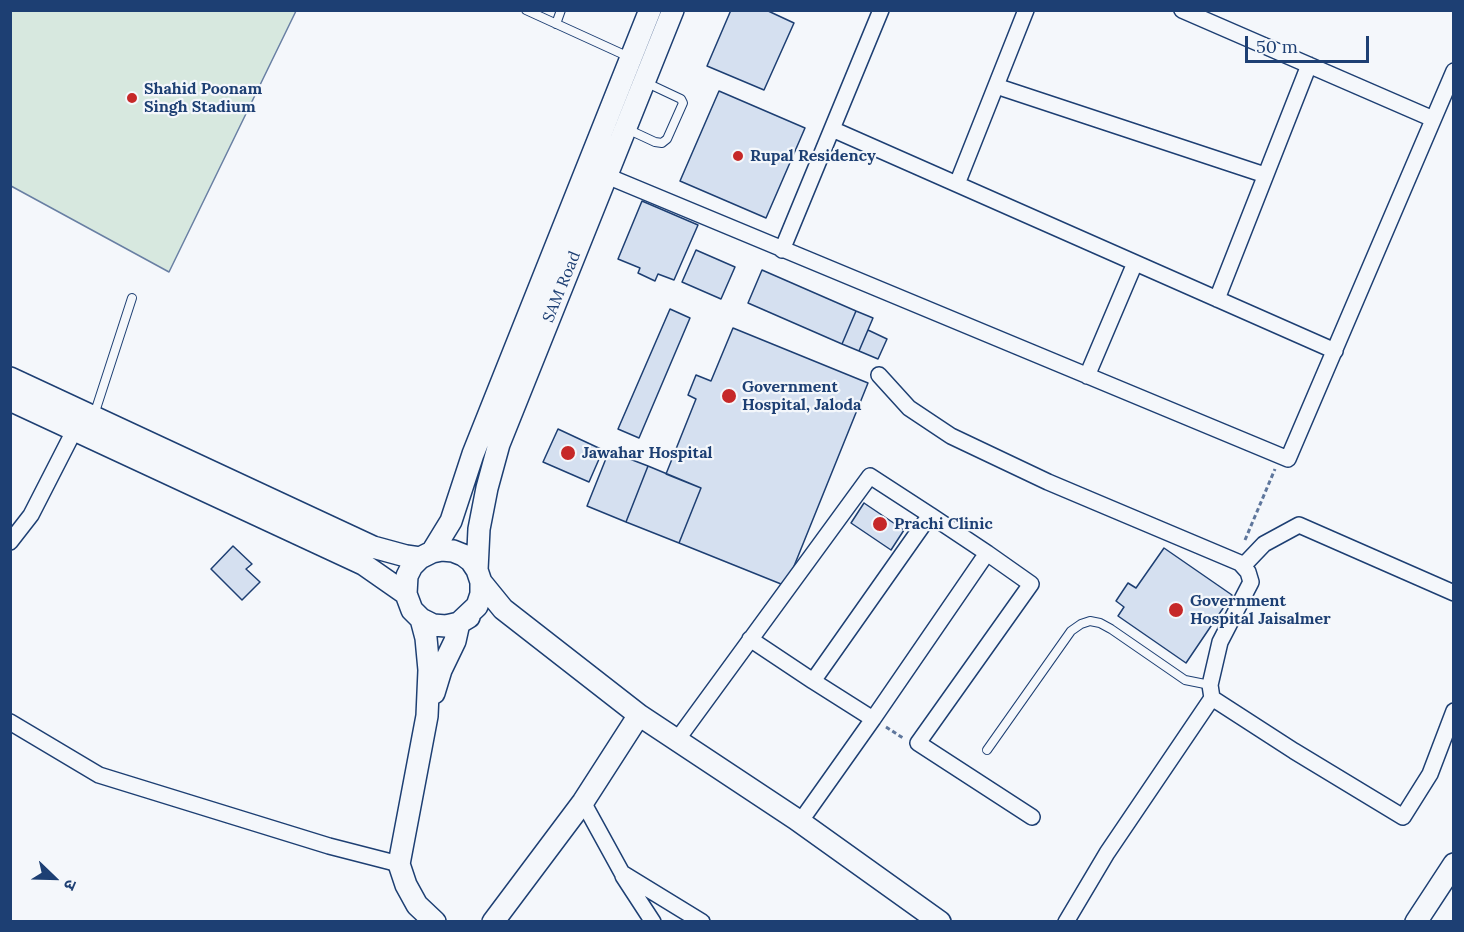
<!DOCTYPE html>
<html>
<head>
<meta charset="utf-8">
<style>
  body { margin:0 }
  #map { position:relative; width:1464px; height:932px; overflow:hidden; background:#f4f7fb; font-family:Lora,"Noto Sans Devanagari",serif }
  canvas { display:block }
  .frame { position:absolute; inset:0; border:12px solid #1d3f73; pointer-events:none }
  .north { position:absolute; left:24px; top:848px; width:60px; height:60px; -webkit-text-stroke:4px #f4f7fb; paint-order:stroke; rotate:113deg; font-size:16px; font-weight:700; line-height:24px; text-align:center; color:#1d3f73 }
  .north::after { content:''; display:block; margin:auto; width:21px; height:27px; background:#1d3f73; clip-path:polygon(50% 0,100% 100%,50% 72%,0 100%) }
  .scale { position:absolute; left:1245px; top:36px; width:124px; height:27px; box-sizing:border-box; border:3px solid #1d3f73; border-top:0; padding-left:8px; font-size:18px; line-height:21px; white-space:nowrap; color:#1d3f73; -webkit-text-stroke:4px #f4f7fb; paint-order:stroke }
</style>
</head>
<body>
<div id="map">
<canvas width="1464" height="932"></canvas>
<div class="frame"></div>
<div class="north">उ</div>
<div class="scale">50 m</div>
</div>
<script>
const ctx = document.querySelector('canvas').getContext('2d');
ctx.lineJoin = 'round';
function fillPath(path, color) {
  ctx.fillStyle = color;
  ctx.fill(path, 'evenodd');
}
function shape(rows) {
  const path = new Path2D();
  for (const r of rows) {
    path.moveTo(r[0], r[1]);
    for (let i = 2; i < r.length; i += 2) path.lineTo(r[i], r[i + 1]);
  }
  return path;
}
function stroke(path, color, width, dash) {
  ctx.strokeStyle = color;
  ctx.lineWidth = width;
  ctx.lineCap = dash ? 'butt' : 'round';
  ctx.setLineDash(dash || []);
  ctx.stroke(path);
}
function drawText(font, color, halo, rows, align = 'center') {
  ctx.font = font + ' Lora,serif';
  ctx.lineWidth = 4.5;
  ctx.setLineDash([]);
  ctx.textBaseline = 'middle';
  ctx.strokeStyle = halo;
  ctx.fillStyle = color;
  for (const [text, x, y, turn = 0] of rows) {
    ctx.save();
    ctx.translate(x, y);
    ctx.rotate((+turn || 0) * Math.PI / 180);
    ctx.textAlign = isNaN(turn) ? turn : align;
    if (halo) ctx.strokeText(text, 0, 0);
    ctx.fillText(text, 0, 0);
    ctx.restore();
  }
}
const green = shape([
  [10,11,296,11,169,272,11,186,10,11]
]);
fillPath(green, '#d7e8df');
stroke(green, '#687fa3', 1.5);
const building = shape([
  [731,10,766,10,794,23,764,90,707,66,731,10],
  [719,91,805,128,766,218,680,181,719,91],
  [642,201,698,225,674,280,658,274,655,281,638,273,640,268,618,259,642,201],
  [696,250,735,267,721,299,682,282,696,250],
  [762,270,856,311,842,344,748,303,762,270],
  [670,309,690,318,639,438,618,429,670,309],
  [856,311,873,318,859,351,842,344,856,311],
  [733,328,868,383,786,586,679,543,701,488,666,474,696,399,688,395,696,375,711,381,733,328],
  [868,330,887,339,878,359,859,351,868,330],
  [558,429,603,450,589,482,543,462,558,429],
  [609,451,648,466,626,522,587,506,609,451],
  [648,466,701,488,679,543,626,522,648,466],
  [864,503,904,530,891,550,851,523,864,503],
  [233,546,252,564,246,569,260,582,242,600,211,569,233,546],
  [1164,548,1232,595,1186,663,1118,616,1124,607,1116,601,1128,583,1136,588,1164,548]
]);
fillPath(building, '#d5e0f0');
stroke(building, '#1d3f73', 1.5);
const lane = shape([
  [526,10,629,57],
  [556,24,561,10],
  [627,129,655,142,662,143,667,139,683,103,681,99,647,83],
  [94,415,132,298],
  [987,750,1071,631,1081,624,1090,621,1100,623,1111,629,1185,680,1210,685]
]);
const street = shape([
  [1182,10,1433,119],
  [996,86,1265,175],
  [832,129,1335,351],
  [607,176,1288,459,1454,71],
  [957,184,1026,10],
  [782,250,881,10],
  [1217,299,1309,65],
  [879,375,909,408,951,436,1048,482,1240,563,1248,572,1251,582,1220,642,1210,685,1212,698],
  [1087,376,1135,263],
  [10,542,31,515,75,429],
  [987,553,1031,584,918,743,1032,817],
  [1243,566,1264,544,1299,525,1454,593],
  [813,681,873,719,987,553,930,515],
  [10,722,99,775,329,846,399,864],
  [677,740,870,476,930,515,813,681,750,639],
  [583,802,622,873,702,922],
  [800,822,873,719],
  [623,876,653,922],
  [1066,922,1107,853,1212,698,1294,751,1403,817,1430,774,1454,711]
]);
const secondary = shape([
  [10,378,373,547,406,556,420,558],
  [10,400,363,564,406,594],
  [432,552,451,521,473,454,650,10],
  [477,570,479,529,487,488,499,444,673,10],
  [481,582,503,609,639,715,796,819,940,922],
  [421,619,433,625,446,626,459,623,477,606,481,594,481,582,477,570,471,561,463,555,453,551,442,550,432,552,420,558,412,566,407,576,406,594,412,610,421,619,426,638,429,670,427,716,399,864,406,885,417,905,435,922],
  [434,693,441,670,455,641,459,623,469,617],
  [493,922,583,802,639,715],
  [1416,922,1454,864]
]);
stroke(lane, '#1d3f73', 10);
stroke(street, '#1d3f73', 18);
stroke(secondary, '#1d3f73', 24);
stroke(shape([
  [1245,540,1275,469],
  [886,727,903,738]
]), '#5e769c', 3, [4.5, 3]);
stroke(lane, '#f4f7fb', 8);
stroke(street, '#f4f7fb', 15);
stroke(secondary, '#f4f7fb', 21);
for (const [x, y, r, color] of [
  [132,98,6,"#c62828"],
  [738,156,6,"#c62828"],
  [729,396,8,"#c62828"],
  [568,453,8,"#c62828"],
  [880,524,8,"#c62828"],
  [1176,610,8,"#c62828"]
]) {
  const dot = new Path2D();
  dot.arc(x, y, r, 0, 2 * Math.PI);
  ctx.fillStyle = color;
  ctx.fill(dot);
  stroke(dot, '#f4f7fb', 2);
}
drawText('bold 16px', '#1d3f73', '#f4f7fb', [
  ["Shahid Poonam",144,89],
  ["Singh Stadium",144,107],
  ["Rupal Residency",750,156],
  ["Government",742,387],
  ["Hospital, Jaloda",742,405],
  ["Jawahar Hospital",582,453],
  ["Prachi Clinic",894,524],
  ["Government",1190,601],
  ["Hospital Jaisalmer",1190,619]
], 'left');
drawText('16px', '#1d3f73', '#f4f7fb', [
  ["SAM Road",562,287,-68]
]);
</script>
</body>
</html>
